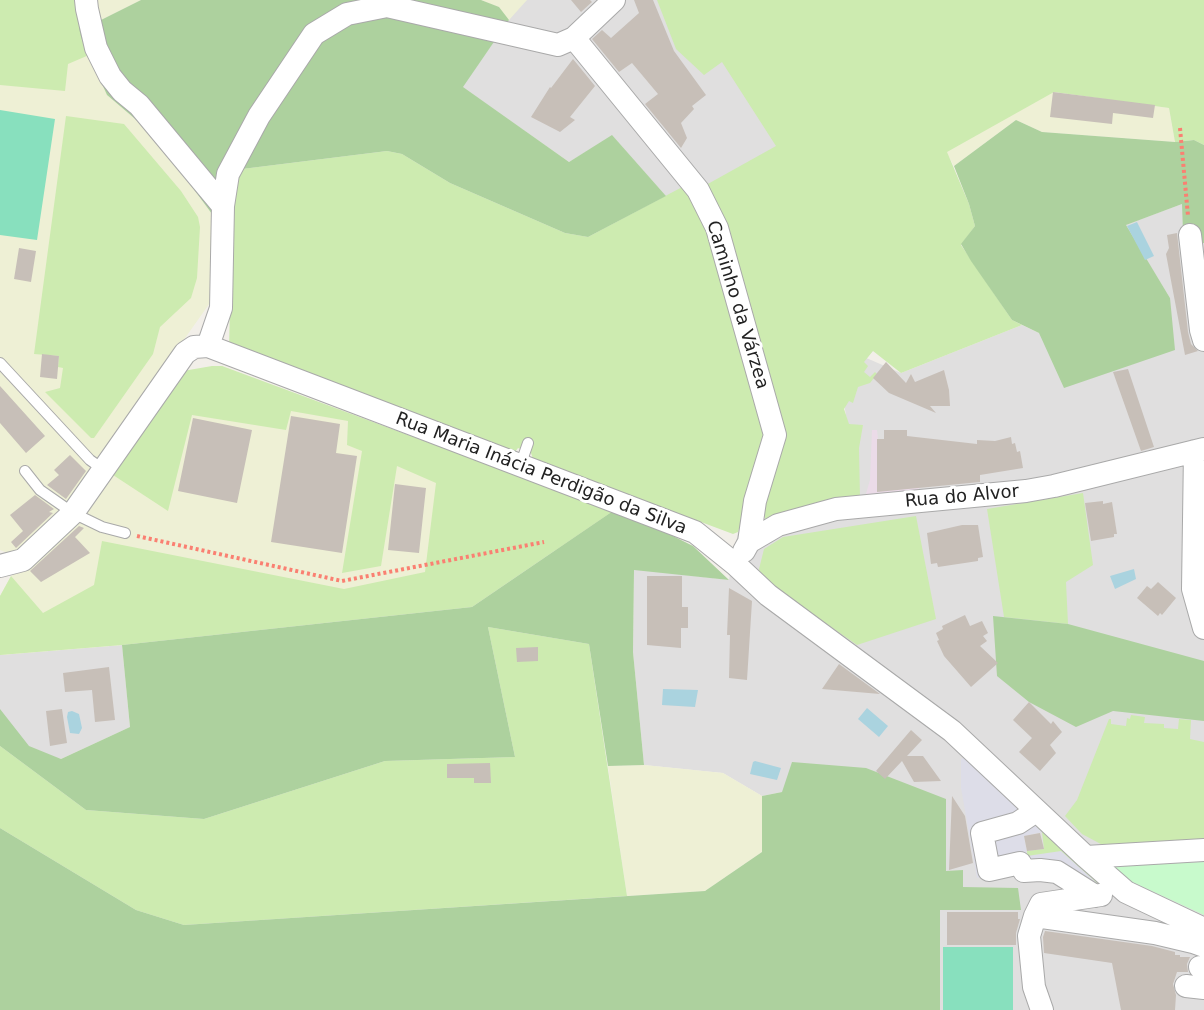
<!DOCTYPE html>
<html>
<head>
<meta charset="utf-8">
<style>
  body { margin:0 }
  canvas { display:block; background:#f2efe9 }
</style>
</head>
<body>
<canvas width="1204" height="1010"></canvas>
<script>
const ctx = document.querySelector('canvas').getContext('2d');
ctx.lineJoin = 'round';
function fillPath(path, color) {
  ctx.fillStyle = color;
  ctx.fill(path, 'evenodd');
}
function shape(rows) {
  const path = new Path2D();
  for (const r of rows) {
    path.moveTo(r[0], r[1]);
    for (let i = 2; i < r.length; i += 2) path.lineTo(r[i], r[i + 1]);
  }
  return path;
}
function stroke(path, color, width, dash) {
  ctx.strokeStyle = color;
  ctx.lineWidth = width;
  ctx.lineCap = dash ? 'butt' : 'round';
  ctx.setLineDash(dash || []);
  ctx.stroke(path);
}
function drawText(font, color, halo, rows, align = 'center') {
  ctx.font = font + ' "DejaVu Sans",sans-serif';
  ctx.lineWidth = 6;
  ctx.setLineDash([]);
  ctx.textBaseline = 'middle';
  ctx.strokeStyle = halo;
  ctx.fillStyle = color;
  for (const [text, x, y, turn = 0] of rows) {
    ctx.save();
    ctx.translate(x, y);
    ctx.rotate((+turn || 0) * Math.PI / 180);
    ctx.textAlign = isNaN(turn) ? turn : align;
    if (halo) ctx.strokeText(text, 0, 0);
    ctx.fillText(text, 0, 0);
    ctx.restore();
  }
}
fillPath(shape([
  [523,0,693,0,787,147,694,202,666,196,612,136,569,162,462,87],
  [1182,204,1197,244,1204,243,1204,1010,940,1010,940,883,782,792,762,796,723,773,644,765,633,652,634,569,729,580,738,532,770,520,860,498,834,344,901,373,1022,325,1039,333,1170,298,1125,225],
  [122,645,130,727,61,759,0,746,0,655]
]), '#e0dfdf');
fillPath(shape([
  [872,430,877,430,878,439,884,439,884,430,907,430,907,438,919,485,919,495,865,497,870,480]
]), '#ebdbe8');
fillPath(shape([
  [0,0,80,0,107,95,154,135,212,214,212,300,103,454,97,480,21,554,8,553,0,550],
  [97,0,141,0,97,22],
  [481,0,527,0,509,20,498,7],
  [1053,92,1169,108,1175,142,1042,132,1016,120,954,166,946,152],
  [212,366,222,366,657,528,122,645,0,655,0,596,11,576,26,566],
  [644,765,723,773,762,796,762,852,705,891,627,896,608,766]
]), '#eef0d5');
fillPath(shape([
  [0,0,97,0,89,55,68,64,65,91,0,85],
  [657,0,1204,0,1204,145,1194,140,1175,142,1169,108,1054,92,947,152,969,204,975,226,961,245,1012,320,1022,325,901,373,873,351,864,362,868,366,864,372,870,377,875,372,877,374,870,383,858,387,853,403,849,401,844,409,849,424,863,425,859,448,860,498,766,520,761,511,781,441,706,185,776,146,722,62,704,75,676,49],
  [66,116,124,124,181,191,198,217,200,227,197,278,191,298,160,327,153,354,94,438,91,438,45,392,60,388,63,368,58,367,59,356,34,354],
  [387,151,402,154,450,183,565,233,588,237,686,185,709,232,768,435,738,532,733,534,533,459,531,453,518,448,515,452,229,348,233,188,242,169],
  [212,366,222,366,613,511,472,607,122,645,0,655,0,596,11,576,43,613,94,585,102,541,344,589,425,572,436,483,397,466,381,566,342,573,362,451,347,445,348,421,291,411,286,430,192,415,168,511,110,473,183,371],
  [1083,493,1093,565,1066,582,1068,624,1004,617,987,509],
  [916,516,936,619,857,645,762,579,759,569,764,549,783,537],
  [488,627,589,644,627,896,184,925,136,910,0,828,0,746,86,810,204,819,385,761,515,757],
  [1131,715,1145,717,1144,723,1164,724,1164,728,1178,729,1179,719,1191,720,1190,739,1204,742,1204,842,1112,850,1082,834,1065,816,1077,800,1109,719,1111,719,1111,724,1126,726,1127,718,1130,719],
  [1033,819,1110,890,1027,856,1027,851,1044,849,1042,832,1032,822]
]), '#cdebb0');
fillPath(shape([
  [141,0,481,0,499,7,509,20,463,87,569,162,612,135,666,196,588,237,565,233,450,183,402,154,387,151,242,169,212,214,154,135,107,95,81,37,79,28,97,22],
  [1016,120,1042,132,1175,142,1194,140,1204,145,1204,243,1197,244,1183,232,1182,204,1126,225,1170,298,1175,350,1064,388,1039,333,1012,320,971,261,961,244,975,226,969,204,954,166],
  [613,511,657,528,693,546,729,580,634,570,633,652,644,765,608,766,589,644,488,627,515,757,385,761,204,819,86,810,0,746,0,709,29,746,61,759,130,727,122,645,472,607],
  [993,616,1068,624,1204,661,1204,721,1113,711,1076,727,1029,702,997,676],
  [792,762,866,768,946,799,946,871,963,870,963,887,1018,888,1021,910,940,910,940,1010,0,1010,0,828,136,910,184,925,705,891,762,852,762,796,782,792]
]), '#add19e');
fillPath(shape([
  [1204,862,1204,915,1130,881,1109,866]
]), '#c8facc');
fillPath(shape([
  [0,110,55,119,37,240,0,235],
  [943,947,1013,947,1013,1010,943,1010]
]), '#88e0be');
fillPath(shape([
  [964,758,1042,832,1024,836,1027,856,1061,851,1106,891,1017,867,977,878,961,788,961,759]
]), '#dddde8');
fillPath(shape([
  [1137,222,1154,256,1145,260,1127,226],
  [1134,569,1136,579,1115,589,1110,576],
  [663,689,698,690,695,707,662,705],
  [867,708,888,726,879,737,858,719],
  [72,711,79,714,82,728,79,734,70,733,67,717,68,712],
  [755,761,781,768,777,780,750,774,753,762]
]), '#aad3df');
fillPath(shape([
  [571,0,590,0,592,2,581,12],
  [634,0,653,0,674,51,706,95,692,106,694,109,681,123,687,138,681,148,645,104,658,94,632,63,619,72,592,39,602,30,611,38,639,13],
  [573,59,595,86,570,117,575,120,560,132,531,117,550,87,551,88],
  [1053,92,1155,105,1153,118,1113,113,1112,124,1050,117],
  [1177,233,1188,332,1191,344,1198,351,1185,355,1166,254,1169,248,1167,235],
  [19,248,36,251,31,282,14,279],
  [42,354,59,356,57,379,40,377],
  [886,362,906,383,911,374,915,382,944,370,949,390,950,406,930,406,936,413,889,393,873,378],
  [1128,369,1154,447,1141,451,1113,372],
  [0,386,45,436,26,453,0,423],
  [291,416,340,424,336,453,357,456,342,553,271,542],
  [193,418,252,430,237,503,178,491],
  [884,430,907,430,907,436,977,444,977,440,995,441,1011,437,1012,444,1015,443,1017,452,1020,451,1023,468,980,475,980,482,877,492,877,439,884,439],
  [70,455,86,471,66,499,47,485,59,475,54,470],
  [395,484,426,488,419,553,388,550],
  [35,495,54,509,49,512,53,513,16,548,11,542,23,531,10,515],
  [1103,501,1103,504,1112,502,1117,534,1114,534,1114,537,1091,541,1085,503],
  [962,525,978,525,983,557,978,558,978,561,938,567,937,563,931,564,927,533],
  [79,526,84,528,75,537,90,553,41,582,30,571],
  [647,576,682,576,682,607,688,607,688,628,681,628,681,648,647,645],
  [1158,582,1176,598,1162,615,1160,613,1158,616,1137,598,1147,586,1151,589],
  [729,588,752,601,747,680,729,678,730,635,727,635],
  [965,615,970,626,982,621,988,633,983,636,987,641,980,646,998,663,971,687,944,656,937,641,939,640,936,633,943,629,942,626],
  [538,647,538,661,517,662,516,648],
  [839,664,880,694,822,689],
  [109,667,115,720,95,722,92,690,65,692,63,673],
  [1029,702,1051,724,1053,721,1062,732,1050,745,1056,753,1040,771,1019,752,1032,738,1013,720],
  [62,709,67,743,50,746,46,711],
  [911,730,922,740,907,756,923,756,941,781,914,782,902,761,885,779,876,771],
  [490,763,491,783,474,783,474,778,447,778,447,764],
  [952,796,965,816,973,863,949,870],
  [1040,833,1044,849,1027,851,1024,836],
  [947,912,1018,912,1018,919,1020,919,1016,933,1016,945,947,945],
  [1045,931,1152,946,1175,952,1175,955,1180,955,1180,957,1190,957,1187,964,1188,972,1177,972,1173,984,1176,995,1175,1010,1121,1010,1112,963,1044,953,1043,937]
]), '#c7bfb8');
const lane = shape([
  [0,363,90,460,104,470],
  [520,466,528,443],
  [25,471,40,490,73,513,102,527,125,533]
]);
const street = shape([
  [86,0,87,9,96,48,110,76,122,91,139,105,223,206],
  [574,38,698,190,717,228,775,435,755,501,749,542],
  [1190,235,1201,330,1204,340],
  [208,346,221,308,223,206,228,174,259,116,314,34,347,14,387,6,558,45,574,38,614,0],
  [1195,451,1193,589,1204,628],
  [744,551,749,542,778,525,836,509,1026,491,1054,486,1204,449],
  [0,566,23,560,73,513,185,353,194,347,208,346,695,532,736,565,768,595,952,731,1086,857,1126,892,1204,929],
  [1036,811,1018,823,982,833,989,870,1020,863,1024,871,1040,870,1057,872,1095,896],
  [1086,857,1204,850],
  [1035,916,1155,933,1193,942,1204,946],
  [1200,967,1204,968],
  [1186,986,1204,988],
  [1042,1010,1034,987,1029,936,1035,916,1041,904,1101,895]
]);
stroke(lane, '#a9a9a9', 12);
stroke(street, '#a9a9a9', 24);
stroke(shape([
  [1180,128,1188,216],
  [137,536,342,581,544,542]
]), '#fa8072', 4, [3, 3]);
stroke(lane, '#fff', 10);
stroke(street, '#fff', 22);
drawText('18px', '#222', '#fff', [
  ["Caminho da Várzea",737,305,73],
  ["Rua Maria Inácia Perdigão da Silva",541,474,21],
  ["Rua do Alvor",962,497,-5]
]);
</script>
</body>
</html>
